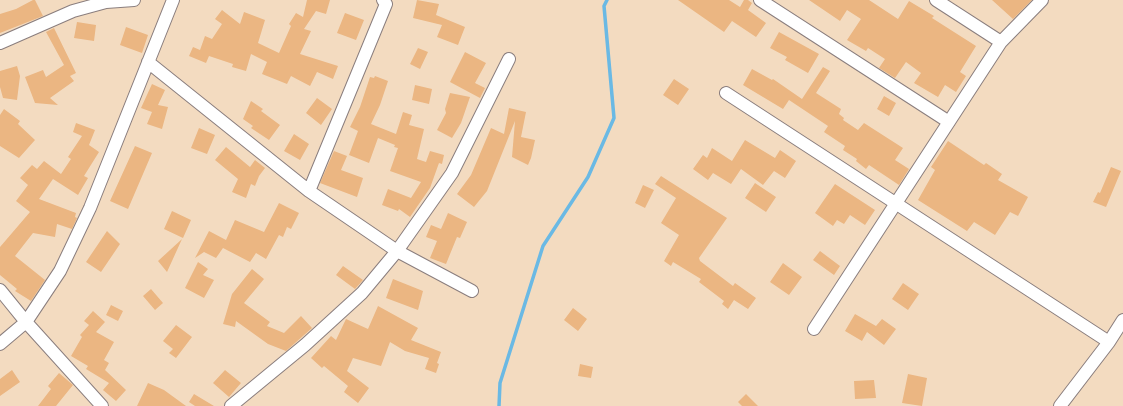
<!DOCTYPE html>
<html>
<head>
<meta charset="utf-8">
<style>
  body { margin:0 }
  canvas { display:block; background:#f3dbc0 }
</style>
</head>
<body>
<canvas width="1123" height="406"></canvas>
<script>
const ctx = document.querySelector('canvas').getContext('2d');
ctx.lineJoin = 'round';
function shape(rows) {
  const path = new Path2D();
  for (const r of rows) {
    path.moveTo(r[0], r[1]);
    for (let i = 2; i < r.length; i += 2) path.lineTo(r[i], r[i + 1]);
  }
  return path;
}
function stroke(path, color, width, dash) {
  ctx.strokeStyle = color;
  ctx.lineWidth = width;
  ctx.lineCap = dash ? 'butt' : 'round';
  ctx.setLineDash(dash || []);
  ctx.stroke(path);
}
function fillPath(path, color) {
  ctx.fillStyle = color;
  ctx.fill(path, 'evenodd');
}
stroke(shape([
  [499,406,500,383,543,246,588,177,614,118,604,6,607,0]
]), '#6ab9e4', 3.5);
fillPath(shape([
  [33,0,35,0,43,16,0,33,0,14,16,9],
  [307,0,330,0,326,14,316,11,304,29,311,31,300,54,338,66,333,79,317,72,310,86,291,76,287,84,262,74,267,62,251,54,246,71,232,67,233,64,209,56,206,63,189,56,193,47,200,50,205,36,212,39,222,24,215,19,222,10,240,24,244,12,265,20,258,43,279,53,291,26,289,24,296,13,303,17],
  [417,0,439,4,436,15,465,27,458,45,437,37,442,25,413,18],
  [678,0,729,0,740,7,744,0,748,0,752,3,748,10,766,23,756,37,732,21,724,32],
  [809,0,869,0,898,19,909,1,934,16,932,18,976,46,960,72,966,76,956,92,945,85,938,97,914,83,921,73,906,62,895,78,879,68,885,59,868,48,866,51,847,40,861,19,847,10,840,21],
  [992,0,1032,0,1013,19],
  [345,13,364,20,356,40,337,33],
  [77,22,96,25,94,41,74,38],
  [126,27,148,35,142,53,120,45],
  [54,28,76,73,70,76,74,81,50,98,58,105,35,103,25,77,43,70,46,77,64,65,46,32],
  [779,32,819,54,808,73,785,60,787,57,770,48],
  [418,48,428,52,420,69,410,64],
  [465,52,486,63,475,83,485,88,480,98,450,82],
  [17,66,20,76,17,100,3,98,0,87,0,71],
  [823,67,830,71,816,93,841,109,839,114,844,118,843,120,858,130,864,123,903,148,895,160,909,169,899,185,869,165,866,169,856,161,857,159,843,150,845,146,824,132,828,126,789,100,783,109,743,85,752,69,772,80,773,79,802,99],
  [375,76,388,81,380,105,371,124,396,134,403,112,412,115,409,125,424,129,417,159,426,162,430,151,444,155,442,164,439,163,430,188,410,217,399,209,398,211,382,205,388,189,411,198,421,182,390,171,398,148,394,147,395,145,378,138,369,163,349,155,358,131,350,127,360,107,370,77,374,78],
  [674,79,689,89,678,105,663,95],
  [152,84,165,90,158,105,168,107,162,129,147,124,152,112,141,108],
  [415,85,432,89,429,104,412,100],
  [450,93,470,97,461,123,452,138,437,130,446,113,445,109],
  [884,96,896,103,889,116,877,109],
  [317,98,332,109,321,125,306,113],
  [251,101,263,109,261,111,280,125,269,140,251,128,253,126,243,119],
  [509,108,526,112,521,137,535,140,531,158,528,165,512,157,515,121,487,191,474,207,457,194,471,175,491,128,504,134],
  [4,109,20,121,18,124,35,140,19,158,0,146,0,115],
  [76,123,95,130,89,145,99,152,84,176,88,178,78,195,53,179,39,199,76,213,75,217,77,218,72,229,57,224,55,237,33,233,15,256,45,280,31,301,15,291,17,289,0,275,0,247,30,212,16,201,28,185,20,178,32,165,37,169,44,161,61,174,71,159,68,157,82,136,73,132],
  [199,128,215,135,207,154,191,148],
  [294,134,309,144,300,160,284,151],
  [745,140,775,158,780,150,796,161,785,178,774,171,763,185,741,169,731,184,713,173,708,180,693,169,703,155,707,158,712,148,732,161],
  [948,141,984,165,986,163,1002,174,998,180,1028,197,1018,216,1010,212,995,235,974,222,967,231,918,200,935,170,931,167],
  [135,146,152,153,128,209,110,201],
  [226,147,250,167,255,160,265,168,259,176,255,186,251,184,246,198,232,192,238,179,215,160],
  [334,151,347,156,341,170,363,178,357,197,320,183],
  [1111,167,1121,171,1106,207,1093,202,1098,192,1100,193],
  [661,176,727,218,699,258,700,261,733,286,735,283,756,298,748,309,734,300,728,309,722,304,724,301,699,282,701,279,673,262,671,266,664,261,679,235,661,223,676,198,655,184],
  [755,183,776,197,766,212,745,198],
  [835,184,875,210,865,225,850,215,844,224,837,220,833,226,815,213],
  [643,185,654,190,645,208,635,203],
  [279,203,299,213,291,229,287,227,283,237,279,235,266,259,256,253,250,262,223,248,216,258,204,252,195,258,209,231,226,240,235,220,264,232],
  [172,211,191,220,183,238,164,229],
  [448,213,467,222,460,238,457,237,446,264,430,258,437,241,426,237,431,225,441,229],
  [107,231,120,244,101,272,86,262],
  [182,239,167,272,158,261],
  [820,251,840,266,834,275,813,260],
  [198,262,208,269,203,275,214,280,204,298,185,288],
  [783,263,802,277,789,295,770,282],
  [343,266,363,280,355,289,336,275],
  [252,269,264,279,244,303,270,322,267,326,284,333,301,316,312,328,286,351,268,344,236,321,235,327,223,324,232,294],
  [393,279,423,291,418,310,386,298],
  [903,283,919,294,908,310,892,299],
  [151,289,163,303,155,310,143,296],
  [111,305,123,311,118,321,106,315],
  [378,306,418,328,411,340,441,352,437,363,439,364,436,373,425,369,429,358,405,351,390,342,381,366,353,358,347,371,369,388,358,403,344,392,348,386,324,366,322,368,311,358,331,336,336,340,346,319,368,329],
  [573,308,587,319,578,331,564,320],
  [93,311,105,322,96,332,114,342,104,360,109,363,105,370,126,390,116,401,103,390,109,383,86,369,88,366,71,356,82,337,80,335,89,325,84,321],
  [855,314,876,326,882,319,896,329,884,345,867,332,862,341,845,331],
  [176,325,192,337,176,358,169,353,173,349,163,341],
  [580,364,593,367,591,378,578,376],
  [12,370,20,382,0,396,0,379],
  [225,370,241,383,229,397,213,383],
  [59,373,73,385,56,406,38,406,51,389,48,386],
  [908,374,927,378,922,406,902,403],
  [874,380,876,398,855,399,854,381],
  [148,383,164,390,186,406,137,406],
  [194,394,214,406,195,406,189,402],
  [746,394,758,406,742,406,738,402]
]), '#ebb682');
const street = shape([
  [760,0,949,122],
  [936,0,1001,42],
  [0,43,73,11,106,2,134,0],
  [148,62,309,191,397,251,472,291],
  [726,93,1109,342],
  [309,191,386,4,383,0],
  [0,290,26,322,102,406],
  [814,329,1001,42,1042,0],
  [0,344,26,322,60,271,90,208,173,0],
  [231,406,305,345,362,293,397,251,452,173,509,59],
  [1060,406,1109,342,1123,320]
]);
stroke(street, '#8a7e7e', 14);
stroke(street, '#fff', 12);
</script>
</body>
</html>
